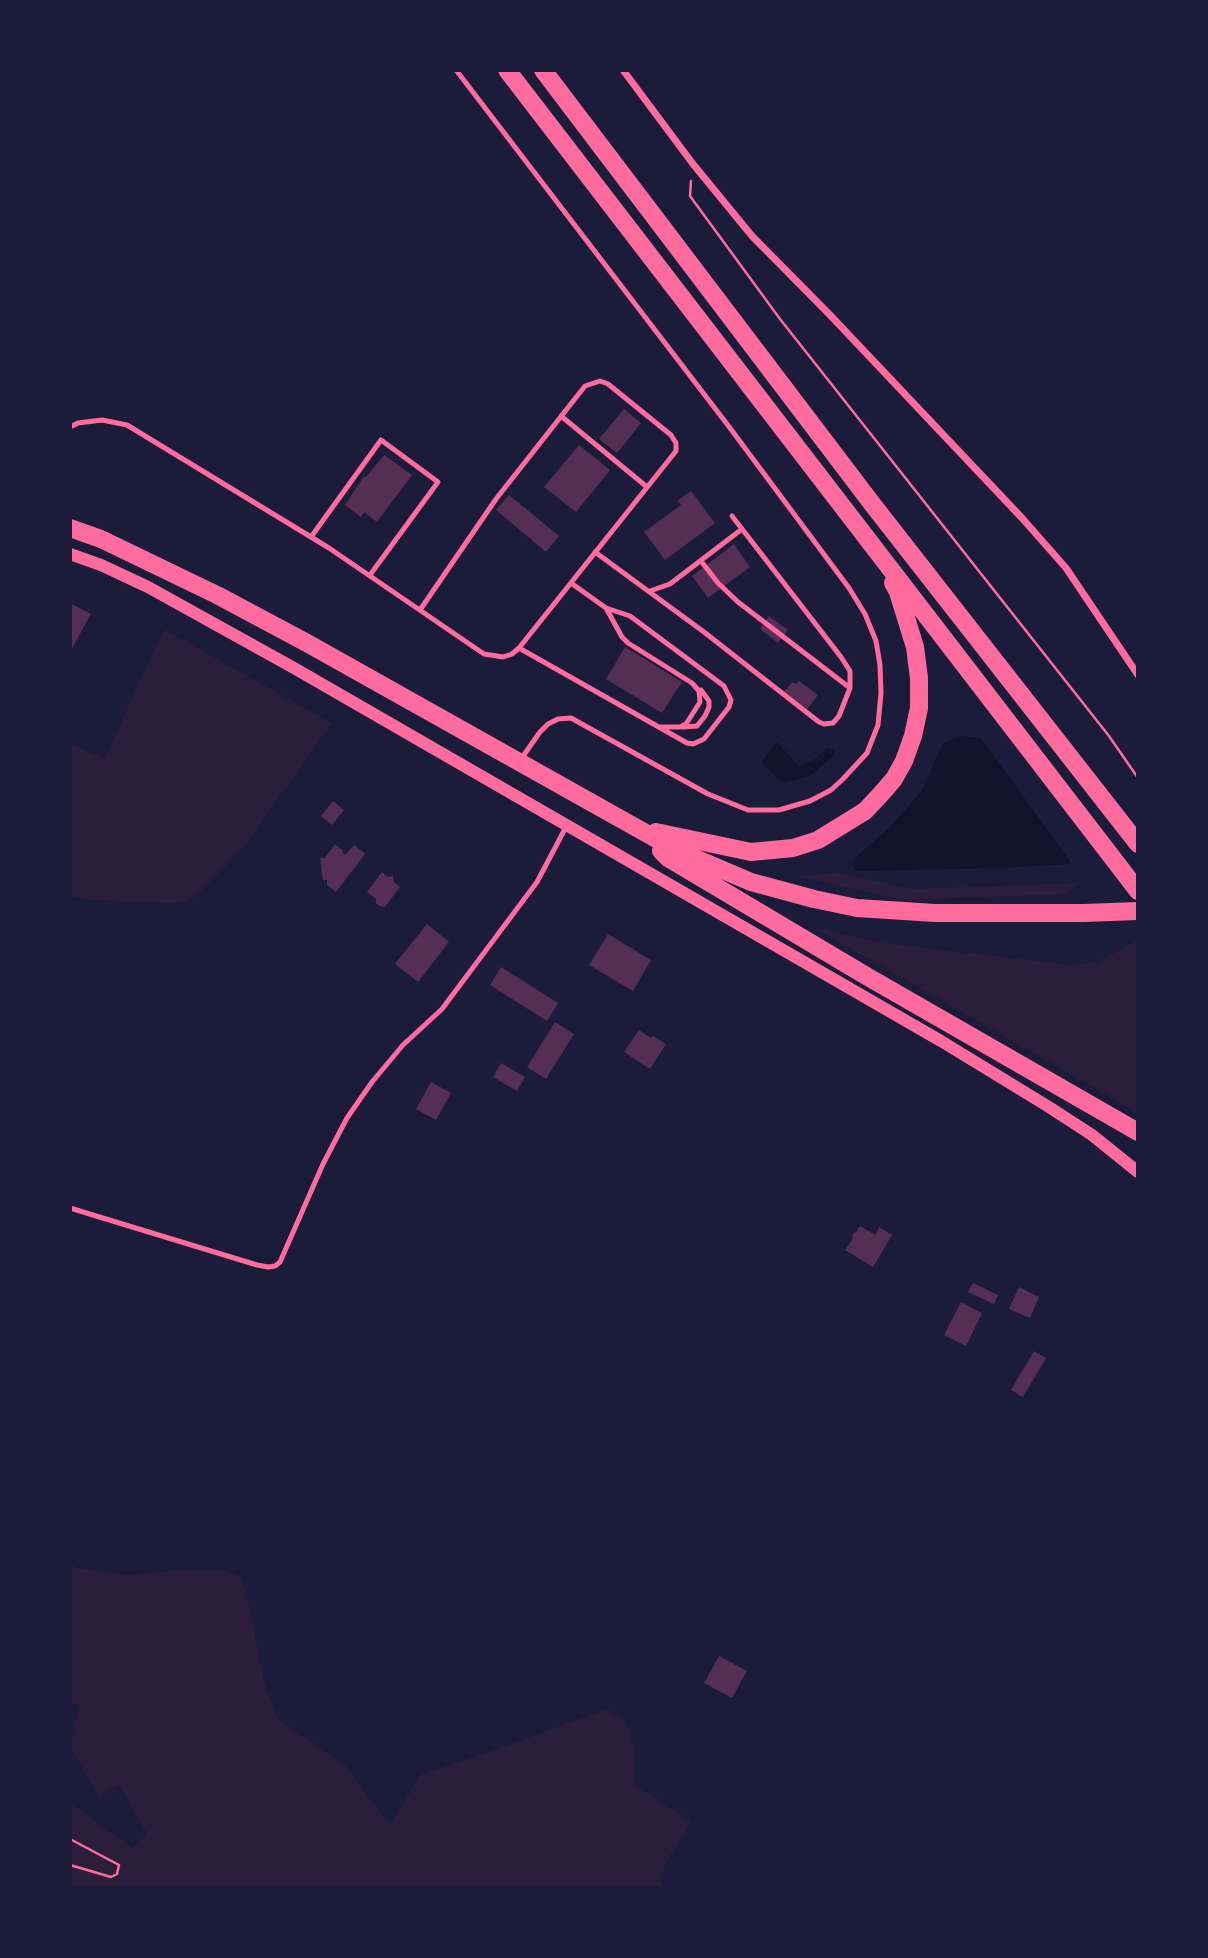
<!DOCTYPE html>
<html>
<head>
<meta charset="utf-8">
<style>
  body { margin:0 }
  #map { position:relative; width:1208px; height:1958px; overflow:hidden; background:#1b1b3a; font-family:Cabin,sans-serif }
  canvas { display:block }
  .frame { position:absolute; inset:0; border:72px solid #1b1b3a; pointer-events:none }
</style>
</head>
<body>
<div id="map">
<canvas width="1208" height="1958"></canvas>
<div class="frame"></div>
</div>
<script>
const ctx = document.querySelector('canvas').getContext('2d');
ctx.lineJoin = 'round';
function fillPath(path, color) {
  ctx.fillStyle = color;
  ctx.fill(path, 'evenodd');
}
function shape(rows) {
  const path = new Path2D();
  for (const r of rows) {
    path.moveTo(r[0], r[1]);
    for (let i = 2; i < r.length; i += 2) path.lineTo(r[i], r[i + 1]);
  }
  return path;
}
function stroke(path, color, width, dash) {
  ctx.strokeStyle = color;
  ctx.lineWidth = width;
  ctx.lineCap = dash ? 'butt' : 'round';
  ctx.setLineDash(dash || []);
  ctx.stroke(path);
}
fillPath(shape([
  [164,629,332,723,242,849,198,895,180,903,90,900,70,897,70,744,105,758],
  [836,873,913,889,1078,883,1066,894,904,900,796,876],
  [813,927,882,943,1071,965,1097,962,1138,940,1138,1113],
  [70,1565,78,1568,126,1575,182,1570,222,1570,238,1575,246,1590,264,1682,277,1718,344,1764,384,1818,391,1824,420,1775,536,1735,606,1709,625,1720,635,1750,634,1783,692,1822,665,1864,660,1888,70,1888,70,1799,73,1805,133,1848,147,1834,119,1785,99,1797,70,1747,79,1706,70,1703]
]), '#2a1e3b');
fillPath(shape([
  [961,736,981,738,1072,864,999,868,856,871,852,865,855,858,888,829,922,791,943,743],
  [777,742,799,766,815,759,827,748,830,748,835,752,834,755,810,776,782,783,761,762]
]), '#12122b');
fillPath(shape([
  [624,409,641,423,617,453,599,439],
  [579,445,610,470,576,512,544,487],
  [384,455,412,475,377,522,364,512,361,517,345,505,364,476,366,477],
  [691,491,715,523,665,560,644,532,681,505,678,500],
  [509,495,559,536,546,552,496,510],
  [734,544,750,567,708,598,692,576],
  [70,603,91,614,70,652],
  [769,616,788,630,778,643,760,629],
  [625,647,682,682,662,713,606,679],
  [799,681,818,695,807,709,784,692,792,682,796,684],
  [333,801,344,810,332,825,321,816],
  [335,844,343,851,342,852,345,855,354,845,365,854,336,892,327,885,327,880,323,880,320,858,325,858],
  [382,872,388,877,393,876,394,882,400,887,385,907,379,906,376,903,376,899,367,892],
  [427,924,449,942,418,982,395,964],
  [608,934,651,960,633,991,589,965],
  [501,967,558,1003,547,1021,490,985],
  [555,1022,574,1034,546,1079,527,1067],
  [639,1030,651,1038,653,1036,666,1044,650,1069,624,1052],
  [501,1063,525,1077,517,1091,493,1077],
  [431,1082,451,1093,436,1120,416,1109],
  [860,1226,875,1235,879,1227,892,1235,873,1267,845,1250,852,1240,853,1233,856,1232],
  [973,1283,998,1295,994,1304,968,1292],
  [1019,1287,1039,1297,1030,1318,1009,1309],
  [961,1302,982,1313,966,1346,944,1335],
  [1034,1351,1046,1358,1023,1397,1011,1390],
  [719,1656,747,1671,732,1698,704,1683]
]), '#542f53');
stroke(shape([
  [691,181,690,196,780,319,1109,736,1138,778],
  [70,1839,119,1865,117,1874,111,1877,70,1865]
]), '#ff6b9d', 2.5);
stroke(shape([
  [456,70,730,428,849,588,865,614,876,641,880,665,881,693,878,725,867,753,843,779,831,790,810,801,779,810,748,810,708,794,571,718,558,719,548,724,540,732,521,759],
  [561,416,647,487],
  [70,427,78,423,102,420,127,425,329,548,484,654,503,657,512,654,519,648,676,451,676,443,671,435,608,384,600,381,585,386,496,499,420,610],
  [311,537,381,440,438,482,370,575],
  [595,552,704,632,819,722,824,724,833,723,839,716,850,688,850,671,841,657,732,516],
  [701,561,718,583,738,602,850,688],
  [650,591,670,584,742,529],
  [606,608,622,637,628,643,692,683,699,691,700,702,686,724,680,727,659,727],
  [519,648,687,743,693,744,704,739,729,707,731,700,724,686,630,616,606,608,571,583],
  [683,727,697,726,705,716,709,707,709,701,701,690],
  [70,1208,257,1265,268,1267,275,1266,280,1262,323,1164,347,1118,372,1082,403,1045,442,1009,537,882,566,827]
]), '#ff6b9d', 5);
stroke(shape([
  [623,70,693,164,752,236,831,316,1022,518,1066,568,1138,675]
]), '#ff6b9d', 7);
stroke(shape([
  [70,554,101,565,148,587,294,668,941,1041,1049,1107,1092,1135,1138,1172]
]), '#ff6b9d', 12);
stroke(shape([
  [507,70,1138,891],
  [543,70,873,505,1138,844],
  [70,528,101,539,217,595,307,643,676,850,751,882,814,899,857,908,935,913,1084,913,1138,911],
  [656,832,751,852,793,848,818,840,844,824,865,811,881,794,894,779,904,761,913,736,919,708,919,678,915,647,898,592,893,583],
  [661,851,668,858,868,977,1138,1132]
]), '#ff6b9d', 18);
</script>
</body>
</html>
